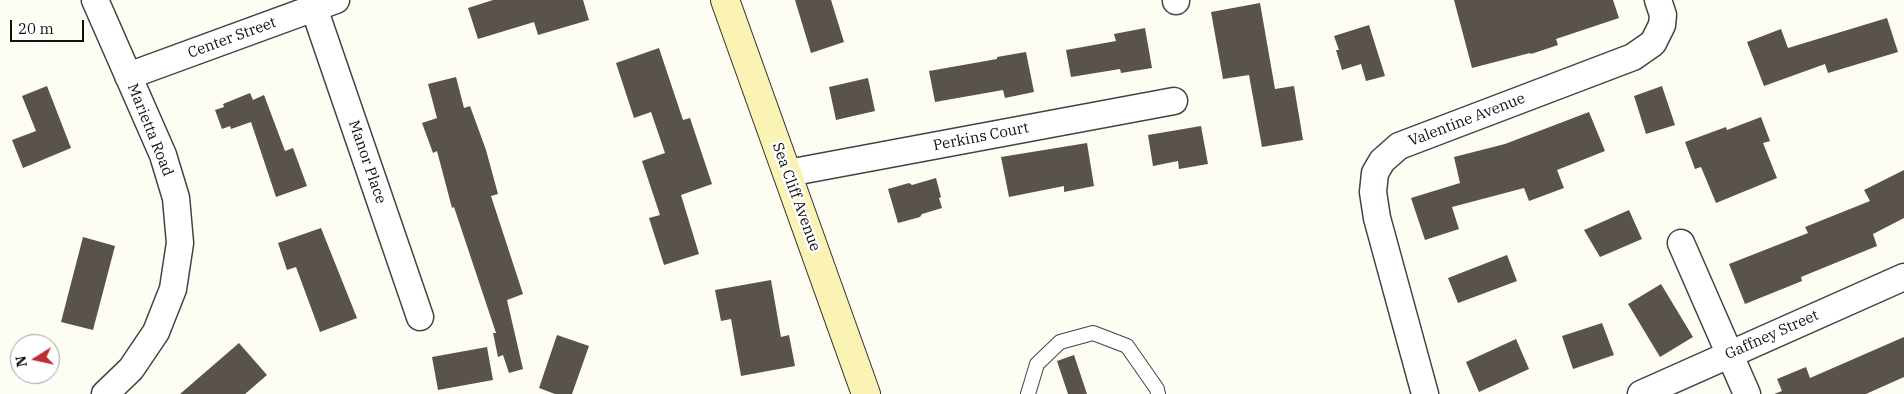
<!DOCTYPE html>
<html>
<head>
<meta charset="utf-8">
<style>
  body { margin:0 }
  #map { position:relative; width:1904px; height:394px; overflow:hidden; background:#fefdf4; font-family:"IBM Plex Serif",serif }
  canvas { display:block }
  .north { position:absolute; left:10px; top:334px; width:50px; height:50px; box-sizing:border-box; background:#fff; border:1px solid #9f9f9f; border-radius:50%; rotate:260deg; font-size:14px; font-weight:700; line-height:20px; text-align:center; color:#101010 }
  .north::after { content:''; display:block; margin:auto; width:18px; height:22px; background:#bb2e33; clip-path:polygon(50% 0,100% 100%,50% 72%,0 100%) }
  .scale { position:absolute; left:10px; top:20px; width:74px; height:22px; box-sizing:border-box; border:2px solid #101010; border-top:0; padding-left:6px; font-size:15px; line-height:18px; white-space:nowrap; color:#101010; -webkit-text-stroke:4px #fff; paint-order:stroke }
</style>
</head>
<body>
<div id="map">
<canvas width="1904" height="394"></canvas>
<div class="north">N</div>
<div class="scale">20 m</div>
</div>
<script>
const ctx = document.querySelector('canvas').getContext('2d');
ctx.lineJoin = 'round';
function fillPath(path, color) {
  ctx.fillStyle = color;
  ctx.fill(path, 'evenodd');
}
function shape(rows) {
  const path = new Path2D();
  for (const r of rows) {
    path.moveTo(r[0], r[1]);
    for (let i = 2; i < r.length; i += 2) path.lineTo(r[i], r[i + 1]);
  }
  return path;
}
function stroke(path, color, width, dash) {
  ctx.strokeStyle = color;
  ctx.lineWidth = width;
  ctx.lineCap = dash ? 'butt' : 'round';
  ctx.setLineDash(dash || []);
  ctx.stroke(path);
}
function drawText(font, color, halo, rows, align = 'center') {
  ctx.font = font + ' "IBM Plex Serif",serif';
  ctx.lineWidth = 5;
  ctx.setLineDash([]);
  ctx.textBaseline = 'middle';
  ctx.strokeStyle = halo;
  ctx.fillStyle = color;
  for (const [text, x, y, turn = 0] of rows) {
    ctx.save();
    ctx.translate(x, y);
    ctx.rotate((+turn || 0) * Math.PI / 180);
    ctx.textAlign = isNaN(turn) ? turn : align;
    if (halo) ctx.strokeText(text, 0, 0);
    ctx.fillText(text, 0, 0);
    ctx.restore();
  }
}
fillPath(shape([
  [493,0,583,0,589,20,538,35,534,22,478,39,468,8],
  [795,0,831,0,844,42,811,53],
  [1454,0,1613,0,1619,18,1556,39,1558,45,1531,54,1530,53,1472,68],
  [1260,3,1275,89,1294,86,1303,140,1262,147,1249,75,1223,79,1211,12],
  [1887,18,1898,52,1828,73,1825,64,1764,86,1747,42,1781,29,1788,48],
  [1369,25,1385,76,1366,81,1361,64,1342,70,1336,50,1339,50,1334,36],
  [1145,28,1152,68,1121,73,1120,69,1071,77,1066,50,1116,41,1114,34],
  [659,48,683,120,690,118,712,184,681,195,699,254,664,265,649,218,660,215,642,161,665,153,651,112,634,118,616,63],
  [1026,52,1034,92,1005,98,1003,90,935,102,929,71,997,59,997,57],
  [456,77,464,108,470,106,486,150,498,194,491,196,523,294,507,300,523,369,509,373,503,355,498,357,493,333,496,333,454,207,452,208,437,151,433,153,422,123,437,118,428,84],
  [868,78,875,111,836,120,829,87],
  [47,86,71,148,23,168,12,140,36,131,22,96],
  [1662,86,1675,125,1646,134,1634,96],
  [250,93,253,100,264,95,285,151,293,148,307,186,276,197,251,122,231,129,230,126,222,129,215,110,224,107,223,104],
  [1589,112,1605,151,1557,170,1564,188,1529,201,1524,188,1452,207,1459,229,1425,240,1411,198,1460,183,1454,157,1505,144],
  [1761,117,1770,141,1763,143,1777,178,1716,203,1701,167,1695,169,1685,142,1726,127,1727,130],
  [1201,126,1208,164,1179,169,1178,161,1153,166,1148,135],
  [1087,143,1094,186,1064,192,1064,186,1009,197,1001,157],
  [1904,170,1904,218,1873,234,1877,246,1801,277,1802,281,1745,304,1729,264,1808,233,1805,227,1870,201,1864,190],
  [936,178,941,197,939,198,942,208,922,214,920,217,898,223,888,189,909,183,912,185],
  [1629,210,1642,239,1600,257,1584,230],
  [321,228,357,318,320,332,296,267,287,270,278,243],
  [83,237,115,246,93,330,61,322],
  [1507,255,1517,281,1458,303,1448,278],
  [771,280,781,337,789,335,795,366,741,376,731,319,721,321,715,290],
  [1661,284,1693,337,1660,357,1628,304],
  [1602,323,1614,355,1573,369,1562,336],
  [557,335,589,346,572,394,555,394,539,388],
  [1904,337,1904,377,1866,394,1774,394,1782,391,1777,379,1806,367,1810,378],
  [1516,339,1529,369,1479,392,1466,362],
  [239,343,267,375,245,394,180,394],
  [487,347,493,380,438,390,432,357],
  [1074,355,1087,394,1068,394,1057,361]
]), '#59524d');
const lane = shape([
  [1028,394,1037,364,1060,342,1093,333,1127,346,1157,389,1158,394]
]);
const street = shape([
  [95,0,163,155,176,198,180,243,173,289,156,332,131,369,105,394],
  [1176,0,1176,1],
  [314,8,420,317],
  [128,76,336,0],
  [788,173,1174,101],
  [1681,243,1747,394],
  [1425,394,1377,218,1373,192,1375,173,1382,161,1399,146,1633,57,1653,43,1662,25,1663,15,1658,0],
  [1641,394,1904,277]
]);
const secondary = shape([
  [725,0,866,394]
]);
stroke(lane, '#434343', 16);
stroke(street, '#434343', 29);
stroke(secondary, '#323232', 30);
stroke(lane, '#fff', 14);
stroke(street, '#fff', 26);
stroke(secondary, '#fbf3b3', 28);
drawText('15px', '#101010', '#fff', [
  ["Center Street",232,38,-20],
  ["Valentine Avenue",1467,120,-21],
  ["Marietta Road",150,130,68],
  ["Perkins Court",981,137,-11],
  ["Manor Place",367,162,71],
  ["Sea Cliff Avenue",796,197,70],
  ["Gaffney Street",1772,335,-24]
]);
</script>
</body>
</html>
